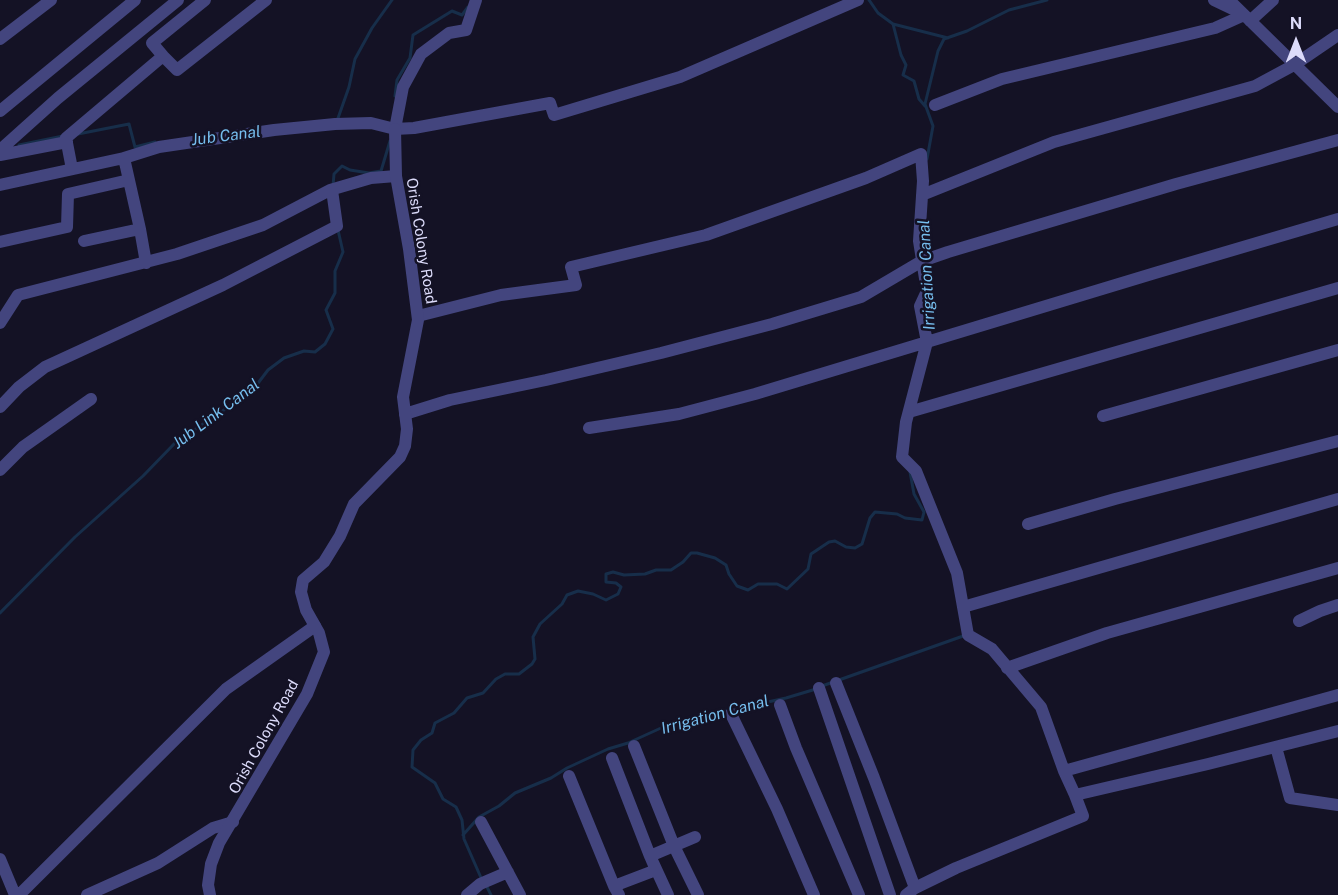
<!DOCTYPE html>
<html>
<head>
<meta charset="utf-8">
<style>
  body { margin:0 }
  #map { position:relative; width:1338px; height:895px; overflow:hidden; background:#141225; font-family:"Public Sans",sans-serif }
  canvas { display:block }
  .north { position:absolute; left:1266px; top:12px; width:60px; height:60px; -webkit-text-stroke:4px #141225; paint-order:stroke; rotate:0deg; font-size:16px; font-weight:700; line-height:24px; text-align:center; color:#dcdbfa }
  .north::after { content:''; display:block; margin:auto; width:21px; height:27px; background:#dcdbfa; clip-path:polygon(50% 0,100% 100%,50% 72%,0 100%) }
</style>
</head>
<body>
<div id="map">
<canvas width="1338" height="895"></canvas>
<div class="north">N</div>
</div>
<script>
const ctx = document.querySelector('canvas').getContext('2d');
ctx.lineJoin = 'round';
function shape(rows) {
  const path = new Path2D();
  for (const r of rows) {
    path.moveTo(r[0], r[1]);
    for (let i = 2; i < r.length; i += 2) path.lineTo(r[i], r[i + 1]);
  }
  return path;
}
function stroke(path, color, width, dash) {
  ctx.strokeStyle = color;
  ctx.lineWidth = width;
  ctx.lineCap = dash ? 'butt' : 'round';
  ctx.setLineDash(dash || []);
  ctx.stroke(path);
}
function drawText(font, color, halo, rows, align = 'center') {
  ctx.font = font + ' "Public Sans",sans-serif';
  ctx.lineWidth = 5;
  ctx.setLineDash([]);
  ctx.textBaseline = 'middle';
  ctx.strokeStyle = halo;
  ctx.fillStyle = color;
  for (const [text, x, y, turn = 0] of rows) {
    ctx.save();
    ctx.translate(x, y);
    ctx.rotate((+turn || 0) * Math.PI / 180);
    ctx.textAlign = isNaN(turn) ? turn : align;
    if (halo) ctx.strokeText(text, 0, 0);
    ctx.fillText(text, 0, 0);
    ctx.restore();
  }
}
stroke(shape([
  [869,0,878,13,893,24,948,38],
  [893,24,901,55,906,65,903,75,914,81,919,99,925,106],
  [395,96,397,80,410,58,413,35,452,11,462,15,468,7],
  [337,121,349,87,355,59,372,28,392,0],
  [78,134,129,124,135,147,155,142],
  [19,145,63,136],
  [927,159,933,126,925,104,938,51,944,39,967,31,1009,10,1047,0],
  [333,186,334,174,342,166,350,170,369,173,381,171,390,141],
  [927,303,928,317],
  [0,613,75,537,143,476,175,443,252,391,268,370,284,358,304,351,315,352,325,344,333,329,326,310,335,293,335,271,343,252,338,230],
  [822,686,966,635],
  [463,835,479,817,499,806,515,793,551,778,567,768,608,749,628,743,672,723,786,698,816,689],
  [482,880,464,839,462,820,456,807,443,799,435,783,412,767,413,750,421,740,432,733,435,723,454,713,467,698,483,693,496,679,505,674,519,674,532,664,535,659,533,637,540,624,562,604,567,595,578,591,593,594,606,600,618,594,621,587,616,583,606,582,606,574,613,572,624,575,645,574,656,570,671,570,683,562,691,553,697,553,715,558,726,565,729,574,737,586,748,590,758,584,777,584,787,589,808,569,811,554,829,542,835,541,846,547,855,548,862,544,870,518,875,512,897,514,905,518,922,520,924,512,914,494,910,472],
  [486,885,491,895]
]), '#172e4a', 3);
stroke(shape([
  [1214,0,1235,10],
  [1229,0,1338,107],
  [1250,21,1273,0],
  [0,39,51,0],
  [163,56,152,43,205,0],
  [935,105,1002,79,1215,28,1244,15],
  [0,111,135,0],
  [395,129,403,87,421,54,449,33,466,30,476,0],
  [0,150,58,98,178,0],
  [0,155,67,142],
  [124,158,159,147,274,130,335,124,371,123,395,129,414,128,550,103,554,115,680,77,858,0],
  [72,169,66,138,163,56,177,70,266,0],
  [0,185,124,158,140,229,146,263],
  [922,195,1054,142,1255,86,1294,65,1338,35],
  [84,241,140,229],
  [0,242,67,227,68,194,129,180],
  [418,316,501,295,576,285,571,267,706,235,866,178,921,154,923,181,919,241,927,291,920,306,927,342,906,422,902,457,916,471,957,573,968,635,992,649,1041,707,1064,771,1075,795],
  [0,323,18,295,177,254,263,225,330,190,371,178,396,176],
  [0,407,19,387,45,367,223,285,337,226,332,190],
  [909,412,1338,288],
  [405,414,450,400,546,380,661,353,772,324,861,297,922,261,948,252,1176,184,1338,140],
  [1103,416,1338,350],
  [589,428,679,414,755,394,1155,273,1338,219],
  [0,470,23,447,91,399],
  [1028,524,1115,499,1338,441],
  [963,607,1338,499],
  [1299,621,1320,611,1338,605],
  [1007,668,1107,633,1338,568],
  [836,683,874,778,915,888],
  [819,688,890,895],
  [780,705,796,748,859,895],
  [731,714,777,809,814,895],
  [634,746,674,846,698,895],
  [1276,747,1290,798,1338,805],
  [612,758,650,856,668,895],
  [1064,771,1338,695],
  [569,776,614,886],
  [481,822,520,895],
  [0,859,15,895],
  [19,895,226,689,315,626],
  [87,895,158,863,213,828,233,822],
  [467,895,480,884,508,872],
  [619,895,614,886,656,870,650,856,695,837],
  [906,895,915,888,956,868,1083,816,1075,795,1208,764,1338,731]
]), '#43457e', 12);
stroke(shape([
  [210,895,208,885,211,864,219,843,307,694,324,652,319,633,306,610,301,592,303,580,324,562,340,536,354,504,400,457,405,446,407,429,403,397,418,320,409,249,396,176,395,129]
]), '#43457e', 12);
drawText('15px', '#dcdbfa', '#141225', [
  ["Orish Colony Road",421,241,81],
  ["Orish Colony Road",264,737,-61]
]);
drawText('italic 16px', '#76beee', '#141225', [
  ["Jub Canal",226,136,-7],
  ["Irrigation Canal",927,275,-93],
  ["Jub Link Canal",216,414,-37],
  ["Irrigation Canal",715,715,-15]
]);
</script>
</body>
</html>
